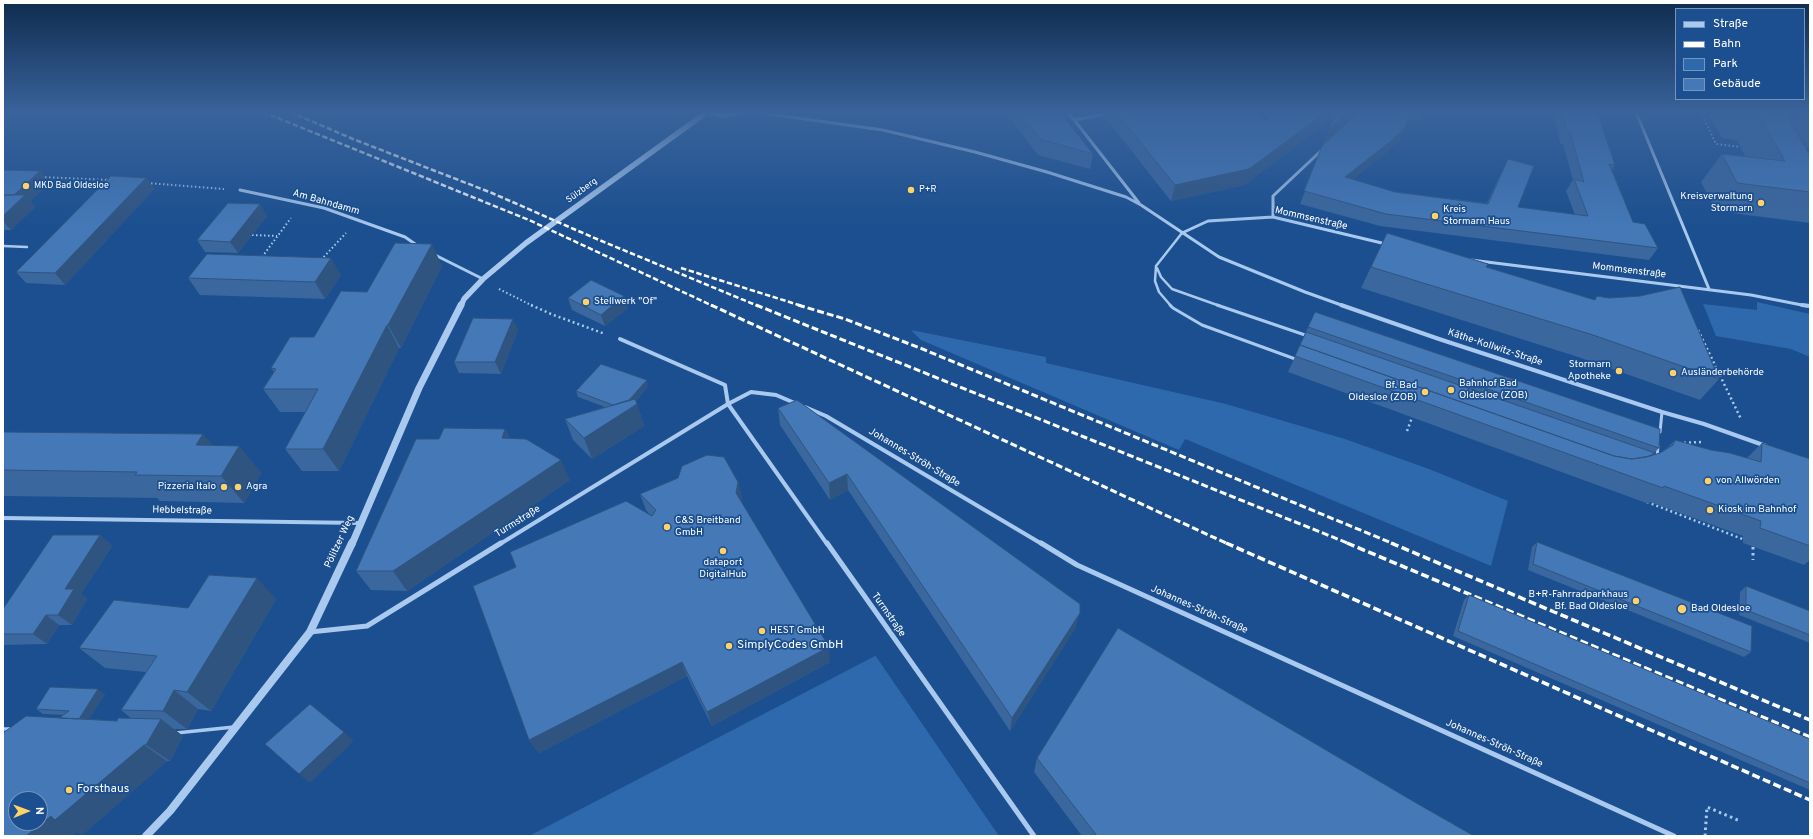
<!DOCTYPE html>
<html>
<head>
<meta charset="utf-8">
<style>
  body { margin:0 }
  #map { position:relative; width:1813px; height:839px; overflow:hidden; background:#1b4f8f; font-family:Overpass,sans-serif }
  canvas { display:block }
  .frame { position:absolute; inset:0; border:4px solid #fff; pointer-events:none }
  .legend { position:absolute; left:1675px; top:8px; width:130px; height:92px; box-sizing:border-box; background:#1b4f8f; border:1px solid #7695bc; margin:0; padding:5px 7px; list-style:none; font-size:12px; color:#fff }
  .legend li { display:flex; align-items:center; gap:8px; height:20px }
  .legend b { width:20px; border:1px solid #7695bc }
  .north { position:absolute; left:8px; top:791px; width:40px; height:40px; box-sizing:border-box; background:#1b4f8f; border:1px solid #7695bc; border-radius:50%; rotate:89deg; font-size:11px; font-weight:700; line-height:16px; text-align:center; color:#fff }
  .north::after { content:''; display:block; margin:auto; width:14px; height:18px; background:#ffd166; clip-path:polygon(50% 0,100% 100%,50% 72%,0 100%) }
</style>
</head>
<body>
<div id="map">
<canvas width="1813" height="839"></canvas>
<div class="frame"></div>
<ul class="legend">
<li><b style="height:5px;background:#a9c9ee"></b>Straße</li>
<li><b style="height:5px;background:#fff"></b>Bahn</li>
<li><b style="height:11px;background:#2e69ad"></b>Park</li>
<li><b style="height:11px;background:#4478b7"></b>Gebäude</li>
</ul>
<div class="north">N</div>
</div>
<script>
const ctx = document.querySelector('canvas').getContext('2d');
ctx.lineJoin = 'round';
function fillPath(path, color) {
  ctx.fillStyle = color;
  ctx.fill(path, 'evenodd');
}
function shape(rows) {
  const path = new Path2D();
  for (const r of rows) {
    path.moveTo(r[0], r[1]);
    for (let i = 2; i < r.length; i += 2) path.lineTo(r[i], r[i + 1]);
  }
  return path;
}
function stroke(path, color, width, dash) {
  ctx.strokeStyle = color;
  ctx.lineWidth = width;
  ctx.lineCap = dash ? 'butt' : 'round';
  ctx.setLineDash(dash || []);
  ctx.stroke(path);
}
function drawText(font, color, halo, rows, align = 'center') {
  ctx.font = font + ' Overpass,sans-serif';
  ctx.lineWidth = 3.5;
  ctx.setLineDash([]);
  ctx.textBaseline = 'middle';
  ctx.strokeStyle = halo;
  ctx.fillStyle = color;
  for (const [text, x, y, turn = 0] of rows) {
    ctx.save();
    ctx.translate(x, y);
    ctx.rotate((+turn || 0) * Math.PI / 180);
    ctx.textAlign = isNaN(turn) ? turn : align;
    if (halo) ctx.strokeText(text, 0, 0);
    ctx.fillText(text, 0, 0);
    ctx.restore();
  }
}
fillPath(shape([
  [1757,302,1810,314,1810,357,1791,349,1716,336,1703,304,1757,310],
  [911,330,1046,357,1046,363,1226,404,1345,439,1429,469,1508,501,1491,566,1185,439,1179,450,921,340],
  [875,655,999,836,529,836,875,656]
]), '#2e69ad');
stroke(shape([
  [1701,112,1716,144,1740,147],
  [41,177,110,180],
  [147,183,224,189],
  [252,235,277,236],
  [262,257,291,218],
  [321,260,346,233],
  [499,289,533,306]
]), '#a9c9ee', 2, [1.5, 2.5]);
stroke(shape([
  [531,305,551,314,605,334],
  [1698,330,1741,419],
  [1407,431,1413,415],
  [1679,443,1702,442],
  [1647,502,1745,540]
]), '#a9c9ee', 2.5, [2, 3]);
stroke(shape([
  [1753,547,1753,560],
  [1705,836,1707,807,1740,821]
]), '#a9c9ee', 3, [2.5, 3.5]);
stroke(shape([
  [3,246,27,247],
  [1157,268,1161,277,1172,289,1220,306],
  [1171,306,1159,292,1155,281,1156,266,1182,233]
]), '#a9c9ee', 2.5);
stroke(shape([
  [1170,305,1173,308,1202,325,1298,360],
  [1217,305,1308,336],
  [1660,432,1662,412],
  [1657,458,1658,446]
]), '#a9c9ee', 3);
stroke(shape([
  [3,729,12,729],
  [176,733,234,727]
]), '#a9c9ee', 3.5);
stroke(shape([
  [755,112,883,130,975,152,1047,172,1126,197,1141,205,1219,257,1305,292,1344,306],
  [1068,112,1139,203],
  [1636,112,1709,289],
  [1074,120,1116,112],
  [240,190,324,208,405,237,418,246],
  [1273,217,1273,196,1324,148],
  [1182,233,1208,221,1273,217,1386,244],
  [435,255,483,279],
  [1471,260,1751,295,1807,306]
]), '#a9c9ee', 3);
stroke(shape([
  [1341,305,1439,339,1662,412,1704,424,1766,446],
  [1802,305,1810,306],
  [620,339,725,385,728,404,827,544],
  [805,407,826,416,1042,544],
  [3,518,362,523],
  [500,544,728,404,751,392,776,395,797,404]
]), '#a9c9ee', 4);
stroke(shape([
  [827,543,1034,836],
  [1041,543,1077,565,1674,836],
  [310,632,367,626,501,543]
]), '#a9c9ee', 5);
stroke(shape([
  [708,112,723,115,743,112],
  [461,306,464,299,483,279,526,243,707,112]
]), '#a9c9ee', 5.5);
stroke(shape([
  [352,544,419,388,461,305]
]), '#a9c9ee', 7);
stroke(shape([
  [146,836,170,811,310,632,352,543]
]), '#a9c9ee', 8);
stroke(shape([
  [263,112,529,220,713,306],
  [290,112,353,139,492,193,592,237,758,306],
  [681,268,802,306]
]), '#fff', 2.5, [5.5, 2.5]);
stroke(shape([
  [711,305,1228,544],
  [756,305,1350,544],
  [798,305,845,319,920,348,1394,544]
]), '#fff', 3, [7, 3]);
stroke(shape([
  [1226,543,1810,800],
  [1347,543,1810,737],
  [1391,543,1810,720]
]), '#fff', 3.5, [8, 3.5]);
fillPath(shape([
  [1005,112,1060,112,1093,154,1090,169,1038,155],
  [1106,112,1251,112,1266,120,1279,112,1430,112,1418,122,1407,120,1405,127,1400,140,1386,153,1353,179,1395,192,1487,203,1502,171,1508,159,1518,207,1575,215,1566,191,1573,180,1563,144,1560,143,1553,112,1597,112,1615,165,1612,170,1633,222,1658,248,1649,260,1380,226,1300,204,1334,117,1244,185,1171,201,1105,117],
  [1710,112,1810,112,1810,149,1806,148,1810,155,1810,223,1716,211,1701,182,1722,154,1745,156,1737,140,1722,138,1708,114],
  [3,170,40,171,49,183,30,201,35,207,11,230,3,230],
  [146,178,154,189,65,285,26,283,16,272],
  [267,216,238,253,205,252,197,240],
  [1387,233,1488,264,1486,267,1594,300,1597,296,1719,379,1700,400,1578,357,1361,288],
  [442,266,401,348,399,348,339,471,302,471,285,449,306,412,280,412,263,389,274,372,271,368,314,337,367,292],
  [341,275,325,299,200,295,188,278],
  [624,296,628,308,605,326,572,310,568,298],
  [1315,312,1659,448,1654,453,1653,455,1660,453,1667,448,1675,440,1711,450,1747,458,1762,443,1810,459,1810,560,1804,565,1743,543,1743,536,1650,502,1649,504,1288,372],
  [518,330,501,374,459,373,454,362],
  [648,386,636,401,644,426,592,459,573,440,565,419,605,407,578,397,576,391],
  [778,408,1076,627,1010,731,848,490,830,500,780,425],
  [505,429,510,439,570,480,407,591,371,590,356,571,439,439],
  [3,432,212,445,239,446,261,473,244,503,160,501,157,498,3,496],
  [678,478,738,482,742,498,741,501,830,662,712,726,687,676,539,753,529,740,651,516,646,510,640,494],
  [100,535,112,546,81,594,87,599,72,625,59,625,47,644,3,645,3,609],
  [1537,542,1751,652,1744,657,1528,570,1532,547],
  [1746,586,1810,611,1810,643,1739,615,1740,592],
  [1469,595,1810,739,1810,790,1453,636,1464,600],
  [276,599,211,711,198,709,187,729,174,729,183,736,170,761,167,761,82,835,77,832,59,718,64,715,43,714,36,709,105,694,89,719,117,721,132,719,121,710,146,672,105,668,79,648,188,608],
  [1037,758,1418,804,1474,836,1082,836,1034,772]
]), '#3a679d');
fillPath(shape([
  [1326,112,1336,112,1335,116,1244,185,1171,201,1175,185],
  [1348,112,1359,112,1323,145,1329,130],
  [1423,112,1430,112,1418,122],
  [1405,127,1400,140,1386,153,1340,189,1345,177],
  [40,171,49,183,30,201,35,207,11,230,3,221,3,216,14,195],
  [146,178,154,189,65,285,55,273],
  [260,204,267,216,238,253,230,242],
  [432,244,442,266,401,348,388,325],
  [331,258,341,275,325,299,315,282],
  [624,296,628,308,605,326,601,315],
  [513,319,518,330,501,374,495,362],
  [387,325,399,348,339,471,323,449],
  [647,380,648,386,626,412,637,404,644,426,592,459,584,438,622,409],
  [505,429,515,450,502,438],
  [203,434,226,461,196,445],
  [239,446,261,473,244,503,221,476],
  [561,460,570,480,407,591,393,571],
  [847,474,848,490,830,500,829,483],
  [738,482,742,498,740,509,736,493],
  [100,535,112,546,81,594,87,599,72,625,58,615,65,589],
  [257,578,276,599,211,711,187,692],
  [1080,613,1076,627,1010,731,1012,718],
  [46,615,59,625,47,644,33,634],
  [829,647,830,662,712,726,707,712],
  [682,662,687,676,539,753,529,740],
  [98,689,105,694,84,728,77,723],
  [174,690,198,709,187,729,163,711],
  [161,719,183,736,170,761,146,745],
  [344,732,354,741,310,783,299,774],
  [144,745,167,761,82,835,77,832,73,836,26,836,51,816]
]), '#305480');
const building = shape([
  [1019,112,1060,112,1093,154,1040,139,1019,112],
  [1116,112,1251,112,1266,120,1279,112,1326,112,1249,169,1175,185,1116,112],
  [1336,112,1348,112,1329,130,1336,112],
  [1359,112,1409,112,1405,127,1391,141,1345,177,1395,192,1488,204,1508,159,1534,166,1518,207,1588,216,1574,179,1584,182,1570,132,1567,131,1562,112,1597,112,1615,165,1609,164,1633,222,1645,224,1658,248,1386,214,1304,191,1322,146,1359,112],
  [1751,112,1810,112,1810,118,1787,116,1810,155,1810,192,1737,183,1722,154,1785,161,1757,112,1751,112],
  [3,170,40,171,14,195,3,195,3,170],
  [111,176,146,178,55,273,16,272,111,176],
  [3,195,25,195,3,216,3,195],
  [228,203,260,204,230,242,197,240,228,203],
  [1387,233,1488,264,1486,267,1595,300,1597,296,1609,298,1640,296,1680,287,1719,379,1593,335,1371,267,1387,233],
  [395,243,432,244,388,325,387,325,323,449,285,449,318,389,263,389,276,369,271,368,290,337,314,337,341,291,367,292,395,243],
  [207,254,331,258,315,282,188,278,207,254],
  [591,280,624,296,601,315,568,298,591,280],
  [1315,312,1660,429,1659,448,1308,327,1315,312],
  [473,318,513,319,495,362,454,362,473,318],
  [1306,332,1655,453,1647,457,1632,459,1614,456,1300,345,1306,332],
  [1300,345,1614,456,1632,459,1650,456,1660,453,1673,445,1675,440,1711,450,1730,453,1761,462,1762,443,1810,459,1810,546,1760,528,1761,521,1664,486,1663,488,1295,356,1300,345],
  [601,364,647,380,629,400,613,405,576,391,601,364],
  [635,399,637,404,584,438,565,419,635,399],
  [797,400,1080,604,1080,613,1012,718,847,474,829,483,778,408,797,400],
  [444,428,505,429,502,438,526,439,561,460,393,571,356,571,416,439,439,439,444,428],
  [3,432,203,434,196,445,239,446,221,476,135,475,137,472,3,470,3,432],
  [707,455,724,457,738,482,736,493,829,647,707,712,682,662,529,740,473,586,516,567,510,552,626,501,652,516,656,510,640,494,678,478,682,466,707,455],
  [53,535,100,535,65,589,74,589,58,615,46,615,33,634,3,634,3,609,53,535],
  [1537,542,1752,626,1751,652,1533,564,1537,542],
  [209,575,257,578,187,692,174,690,163,711,121,710,157,656,79,648,114,600,188,608,209,575],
  [1746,586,1810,611,1810,635,1746,610,1746,586],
  [1469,595,1810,739,1810,783,1458,631,1469,595],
  [1118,628,1418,804,1474,836,1097,836,1037,758,1118,628],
  [50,687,98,689,79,719,59,718,69,711,36,709,50,687],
  [310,704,344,732,299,774,265,744,310,704],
  [26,716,117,721,118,718,161,719,146,745,144,745,55,820,51,816,26,836,3,836,3,733,26,716],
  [16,799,40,799,40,823,16,823,16,799]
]);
fillPath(building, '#4478b7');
stroke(building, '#305480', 1);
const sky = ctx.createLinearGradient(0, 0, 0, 229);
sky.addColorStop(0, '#0f2b4f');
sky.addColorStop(0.49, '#39639b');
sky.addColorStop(1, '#39639b00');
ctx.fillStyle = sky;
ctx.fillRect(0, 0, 1813, 229);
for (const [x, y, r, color] of [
  [26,186,4,"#ffd166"],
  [911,190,4,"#ffd166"],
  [1761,203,4,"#ffd166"],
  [1435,216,4,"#ffd166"],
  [586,302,4,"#ffd166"],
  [1619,371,4,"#ffd166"],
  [1673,373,4,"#ffd166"],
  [1451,390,4,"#ffd166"],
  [1425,392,4,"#ffd166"],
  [1708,481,4,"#ffd166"],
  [224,487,4,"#ffd166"],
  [238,487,4,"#ffd166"],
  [1710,510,4,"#ffd166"],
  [667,527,4,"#ffd166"],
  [723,551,4,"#ffd166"],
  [1636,601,4,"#ffd166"],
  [1682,609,5,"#ffd166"],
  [762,631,4,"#ffd166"],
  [729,646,4,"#ffd166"],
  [69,790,4,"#ffd166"]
]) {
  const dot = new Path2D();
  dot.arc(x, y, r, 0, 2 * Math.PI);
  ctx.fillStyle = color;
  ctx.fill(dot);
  stroke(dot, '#1b4f8f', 1.5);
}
drawText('9px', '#fff', '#1b4f8f', [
  ["MKD Bad Oldesloe",34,186],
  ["P+R",919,190]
], 'left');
drawText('9px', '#fff', '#1b4f8f', [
  ["Sülzberg",582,191,-36]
]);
drawText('10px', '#fff', '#1b4f8f', [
  ["Kreisverwaltung",1753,197,"right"],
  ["Stormarn",1753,209,"right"],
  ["Kreis",1443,210],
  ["Stormarn Haus",1443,222],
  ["Stellwerk \"Of\"",594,302],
  ["Stormarn",1611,365,"right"],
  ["Apotheke",1611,377,"right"],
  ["Ausländerbehörde",1681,373],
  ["Bahnhof Bad",1459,384],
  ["Oldesloe (ZOB)",1459,396],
  ["Bf. Bad",1417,386,"right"],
  ["Oldesloe (ZOB)",1417,398,"right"],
  ["von Allwörden",1716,481],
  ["Pizzeria Italo",216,487,"right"],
  ["Agra",246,487],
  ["Kiosk im Bahnhof",1718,510],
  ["C&S Breitband",675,521],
  ["GmbH",675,533],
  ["dataport",723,563,"center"],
  ["DigitalHub",723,575,"center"],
  ["B+R-Fahrradparkhaus",1628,595,"right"],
  ["Bf. Bad Oldesloe",1628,607,"right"],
  ["Bad Oldesloe",1691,609],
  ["HEST GmbH",770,631]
], 'left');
drawText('10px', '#fff', '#1b4f8f', [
  ["Am Bahndamm",326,203,16],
  ["Mommsenstraße",1311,219,13],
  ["Mommsenstraße",1629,271,7],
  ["Käthe-Kollwitz-Straße",1495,348,18],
  ["Johannes-Ströh-Straße",914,458,31],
  ["Hebbelstraße",182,511,1],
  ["Turmstraße",518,522,-32],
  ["Pölitzer Weg",340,542,-65],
  ["Johannes-Ströh-Straße",1199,610,24],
  ["Turmstraße",888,615,55],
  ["Johannes-Ströh-Straße",1494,744,24]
]);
drawText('12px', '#fff', '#1b4f8f', [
  ["SimplyCodes GmbH",737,646],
  ["Forsthaus",77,790]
], 'left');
</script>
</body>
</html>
